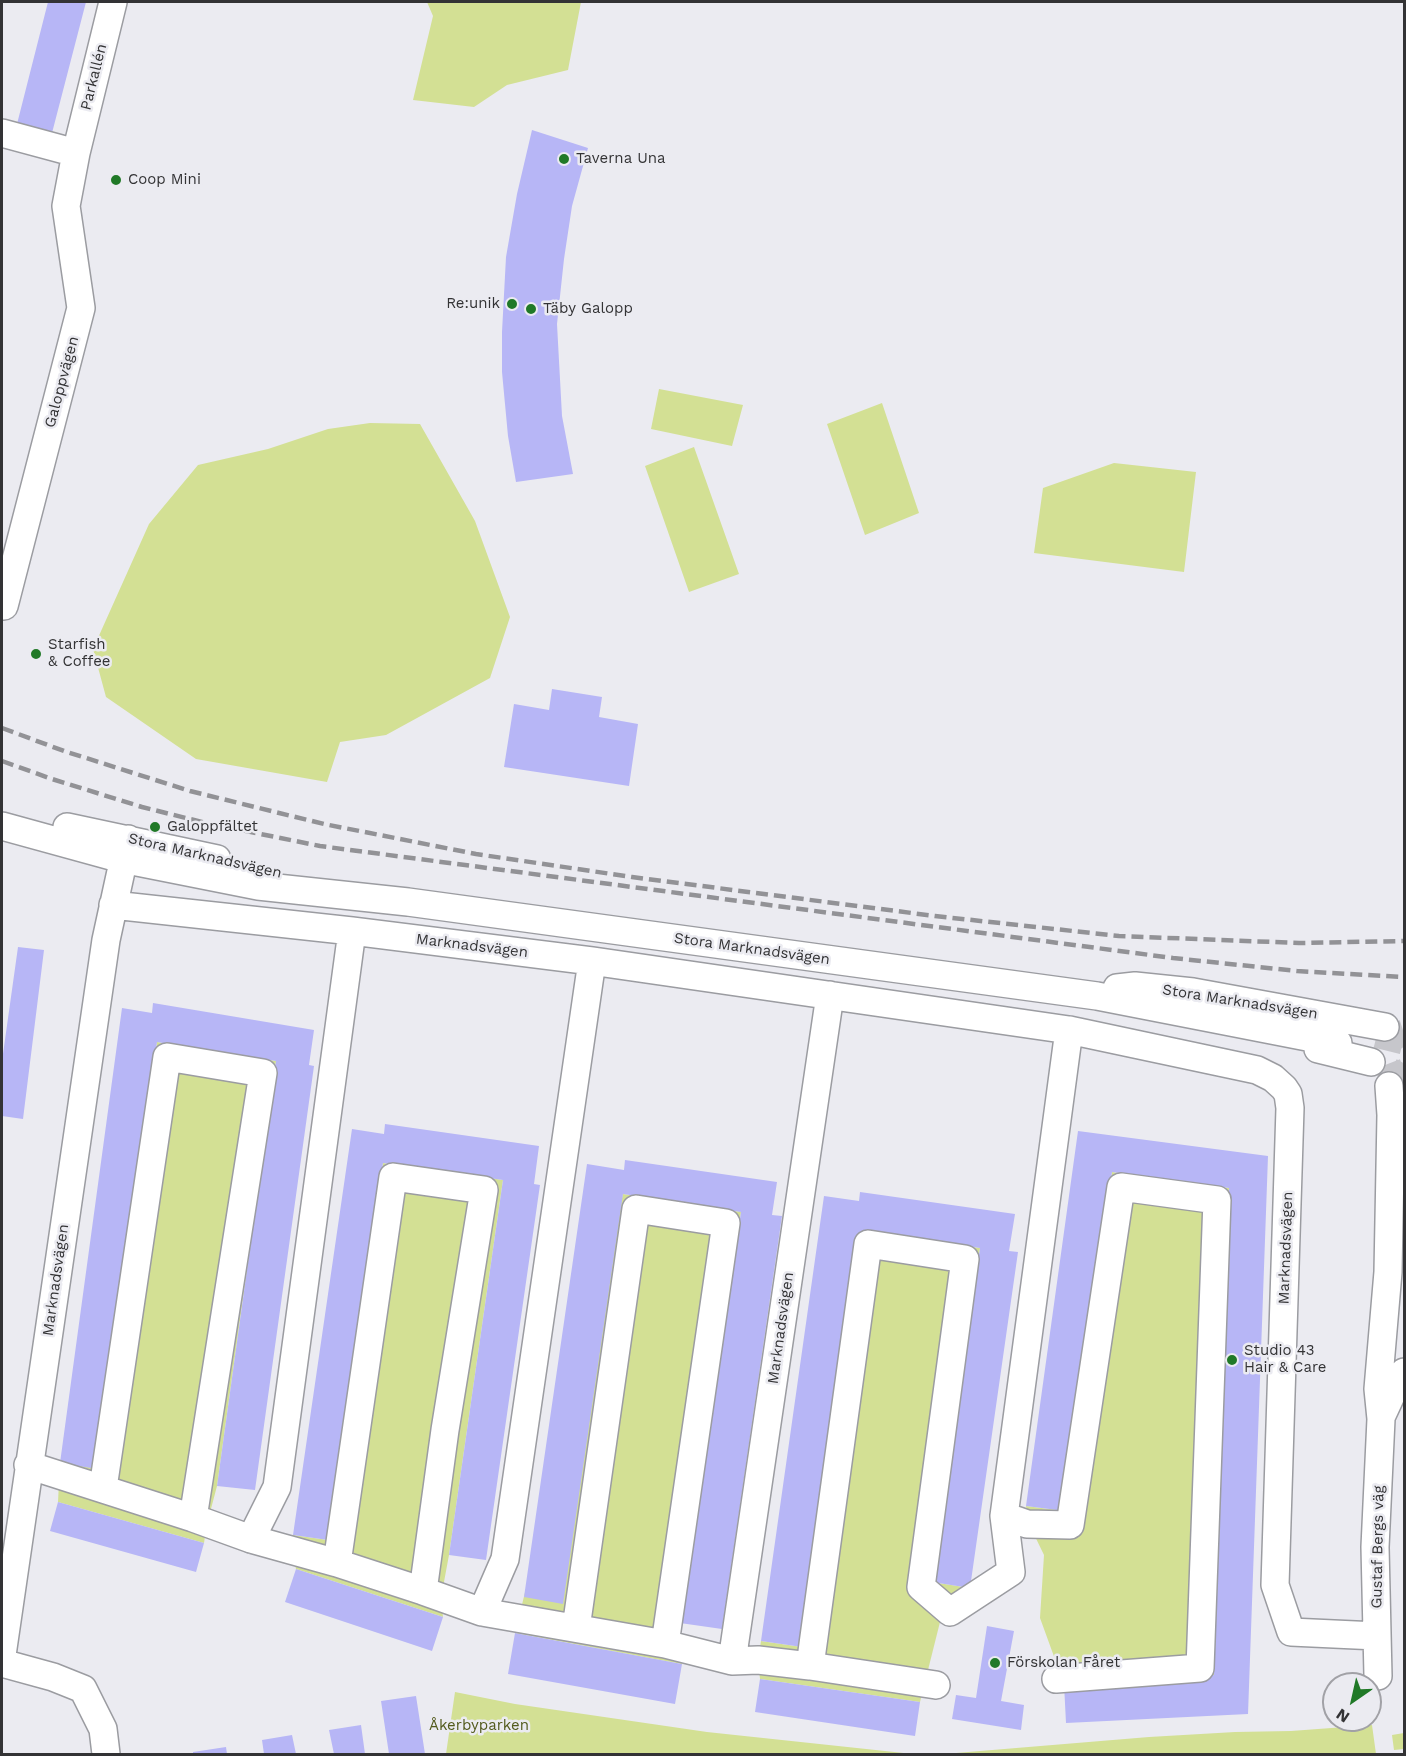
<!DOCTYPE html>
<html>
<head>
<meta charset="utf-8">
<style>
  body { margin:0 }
  #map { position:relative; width:1406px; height:1756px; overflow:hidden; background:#ebebf1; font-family:"Work Sans",sans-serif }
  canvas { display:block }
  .frame { position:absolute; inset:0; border:3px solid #333335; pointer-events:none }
  .north { position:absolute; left:1322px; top:1672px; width:60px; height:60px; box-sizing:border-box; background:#ebebf1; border:2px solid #a1a1a6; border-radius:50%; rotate:214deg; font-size:16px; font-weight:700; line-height:24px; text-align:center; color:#333335 }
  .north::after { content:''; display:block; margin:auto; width:21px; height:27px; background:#207927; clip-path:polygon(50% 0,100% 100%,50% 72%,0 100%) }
</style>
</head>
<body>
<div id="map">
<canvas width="1406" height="1756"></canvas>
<div class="frame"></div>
<div class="north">N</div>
</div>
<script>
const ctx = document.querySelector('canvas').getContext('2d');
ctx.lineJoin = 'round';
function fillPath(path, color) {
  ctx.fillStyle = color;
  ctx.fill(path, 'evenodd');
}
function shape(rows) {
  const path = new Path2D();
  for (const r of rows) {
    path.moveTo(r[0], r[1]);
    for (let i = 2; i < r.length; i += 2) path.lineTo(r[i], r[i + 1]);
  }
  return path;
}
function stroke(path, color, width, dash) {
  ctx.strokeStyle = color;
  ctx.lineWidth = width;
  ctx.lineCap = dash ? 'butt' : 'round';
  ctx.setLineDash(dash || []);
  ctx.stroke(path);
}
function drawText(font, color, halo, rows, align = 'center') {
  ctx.font = font + ' "Work Sans",sans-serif';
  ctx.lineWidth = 5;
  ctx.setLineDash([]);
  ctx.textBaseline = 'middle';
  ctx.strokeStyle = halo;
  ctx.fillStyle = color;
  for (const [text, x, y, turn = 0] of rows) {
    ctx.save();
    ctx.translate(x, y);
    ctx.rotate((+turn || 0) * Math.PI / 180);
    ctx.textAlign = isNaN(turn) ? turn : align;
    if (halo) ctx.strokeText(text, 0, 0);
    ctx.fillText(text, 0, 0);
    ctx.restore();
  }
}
fillPath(shape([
  [427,2,581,2,568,70,507,85,474,107,413,100,433,16],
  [659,389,743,405,732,446,651,429],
  [882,403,919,513,865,535,827,424],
  [370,423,420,424,475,521,510,617,490,678,386,735,340,742,327,782,196,759,106,697,93,649,149,524,198,465,268,449,328,429],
  [694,447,739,574,689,592,645,466],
  [1114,463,1196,472,1184,572,1034,553,1043,488],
  [157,1042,276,1061,217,1486,207,1524,204,1543,58,1502,60,1463,97,1468],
  [383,1163,503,1180,449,1555,441,1598,443,1617,296,1569,292,1551,293,1535,328,1540],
  [1112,1172,1229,1188,1214,1675,1064,1684,1040,1618,1044,1555,1029,1524,1026,1506,1065,1511],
  [623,1194,741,1212,680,1623,682,1664,515,1633],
  [862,1231,980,1248,932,1582,970,1588,940,1622,920,1702,760,1679,758,1660,761,1641,802,1647],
  [455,1692,515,1704,707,1732,913,1754,446,1754],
  [1372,1725,1376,1754,944,1754,1149,1737,1235,1732,1291,1731],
  [1404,1733,1404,1749,1394,1750,1392,1735]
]), '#d3e094');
fillPath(shape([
  [48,2,86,2,52,133,17,124],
  [532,130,588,148,572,206,564,259,557,324,562,416,573,474,516,482,508,436,502,372,502,332,506,257,517,194],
  [552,689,602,697,599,717,638,724,629,786,504,767,514,704,549,710],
  [18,947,44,950,23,1119,2,1116,2,1061],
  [153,1003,314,1030,309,1065,314,1066,255,1490,217,1486,276,1061,157,1042,97,1469,60,1463,122,1008,152,1013],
  [385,1124,539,1146,534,1184,540,1185,486,1560,449,1555,503,1180,383,1163,328,1540,293,1535,352,1129,384,1134],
  [1078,1131,1268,1156,1248,1714,1066,1723,1064,1684,1214,1675,1229,1188,1112,1172,1065,1511,1026,1506],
  [625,1160,777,1182,772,1215,782,1216,722,1629,680,1623,741,1212,623,1194,563,1604,524,1597,587,1164,624,1170],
  [860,1192,1015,1214,1009,1251,1018,1252,970,1588,932,1582,980,1248,862,1231,802,1647,761,1641,824,1196,859,1201],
  [58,1502,204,1543,196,1572,50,1531],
  [296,1569,443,1617,432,1651,285,1602],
  [987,1626,1014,1631,1001,1701,1024,1705,1021,1730,952,1719,956,1695,976,1698],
  [515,1633,682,1664,675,1704,508,1674],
  [760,1679,920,1702,915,1736,755,1712],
  [416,1696,425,1754,389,1754,381,1701],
  [361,1725,365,1754,334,1754,329,1730],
  [292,1735,296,1754,264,1754,262,1740],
  [226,1747,227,1754,193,1754,193,1752]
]), '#b7b6f6');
stroke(shape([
  [1404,1033,1395,1036,1389,1042,1385,1058,1390,1071,1404,1079]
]), '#c6c6cb', 27, [27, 14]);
const minor = shape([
  [2,133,76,153],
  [2,606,4,606,81,308,66,206,76,153,113,2],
  [2,826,122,859,258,886,408,902,1097,996,1338,1043],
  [67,827,217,859],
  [113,905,352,931,592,961,1069,1030,1257,1070,1273,1078,1284,1088,1288,1094,1290,1108,1275,1585,1291,1632,1377,1636],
  [1117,988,1135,986,1193,992,1385,1027],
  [1318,1049,1371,1062],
  [1382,1415,1395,1387,1404,1372],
  [28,1465,193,1518,263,1073,167,1057,103,1488],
  [1004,1516,1027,1524,1070,1525,1121,1187,1217,1200,1200,1668,1056,1679],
  [193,1518,251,1539,337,1563,423,1591,445,1430,484,1190,393,1177,337,1563],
  [251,1539,277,1487,352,931],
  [423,1591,482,1612,665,1644],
  [482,1612,505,1559,592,961],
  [576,1628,636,1209,726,1223,665,1644,732,1661,758,1660,810,1666,936,1685],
  [2,1655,106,940,128,839],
  [732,1661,830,995],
  [2,1663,53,1677,83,1689,103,1729,106,1754],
  [810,1666,868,1244,965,1259,921,1587,950,1612,1011,1572,1004,1516,1069,1030],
  [1378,1676,1375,1547,1381,1419,1378,1389,1388,1272,1391,1115,1389,1086]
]);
stroke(minor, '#9b9ca1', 30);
stroke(minor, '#fff', 27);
stroke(shape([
  [2,728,64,751,190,791,324,824,476,854,632,877,935,916,1119,936,1299,943,1404,941],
  [2,761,52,779,142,807,206,823,320,846,1173,958,1297,971,1404,977]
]), '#929296', 4.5, [12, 6]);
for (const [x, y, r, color] of [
  [564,159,6,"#207927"],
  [116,180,6,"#207927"],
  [512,304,6,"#207927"],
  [531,309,6,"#207927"],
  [36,654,6,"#207927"],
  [155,827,6,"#207927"],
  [1232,1360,6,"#207927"],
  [995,1663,6,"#207927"]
]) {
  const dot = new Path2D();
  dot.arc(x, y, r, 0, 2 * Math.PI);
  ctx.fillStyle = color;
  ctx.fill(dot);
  stroke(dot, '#ebebf1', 2);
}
drawText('15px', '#333335', '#ebebf1', [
  ["Parkallén",94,77,-76],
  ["Galoppvägen",62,382,-75],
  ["Stora Marknadsvägen",205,856,13],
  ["Marknadsvägen",472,946,7],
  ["Stora Marknadsvägen",752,949,8],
  ["Stora Marknadsvägen",1240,1002,9],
  ["Marknadsvägen",1286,1248,-88],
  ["Marknadsvägen",56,1280,-82],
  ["Marknadsvägen",781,1328,-82],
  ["Gustaf Bergs väg",1378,1547,-89]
]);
drawText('15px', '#333335', '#ebebf1', [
  ["Taverna Una",576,159],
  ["Coop Mini",128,180],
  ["Re:unik",500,304,"right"],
  ["Täby Galopp",543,309],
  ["Starfish",48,645],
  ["& Coffee",48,662],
  ["Galoppfältet",167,827],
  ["Studio 43",1244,1351],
  ["Hair & Care",1244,1368],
  ["Förskolan Fåret",1007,1663]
], 'left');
drawText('15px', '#535b1d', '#ebebf1', [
  ["Åkerbyparken",479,1726]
]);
</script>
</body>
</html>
